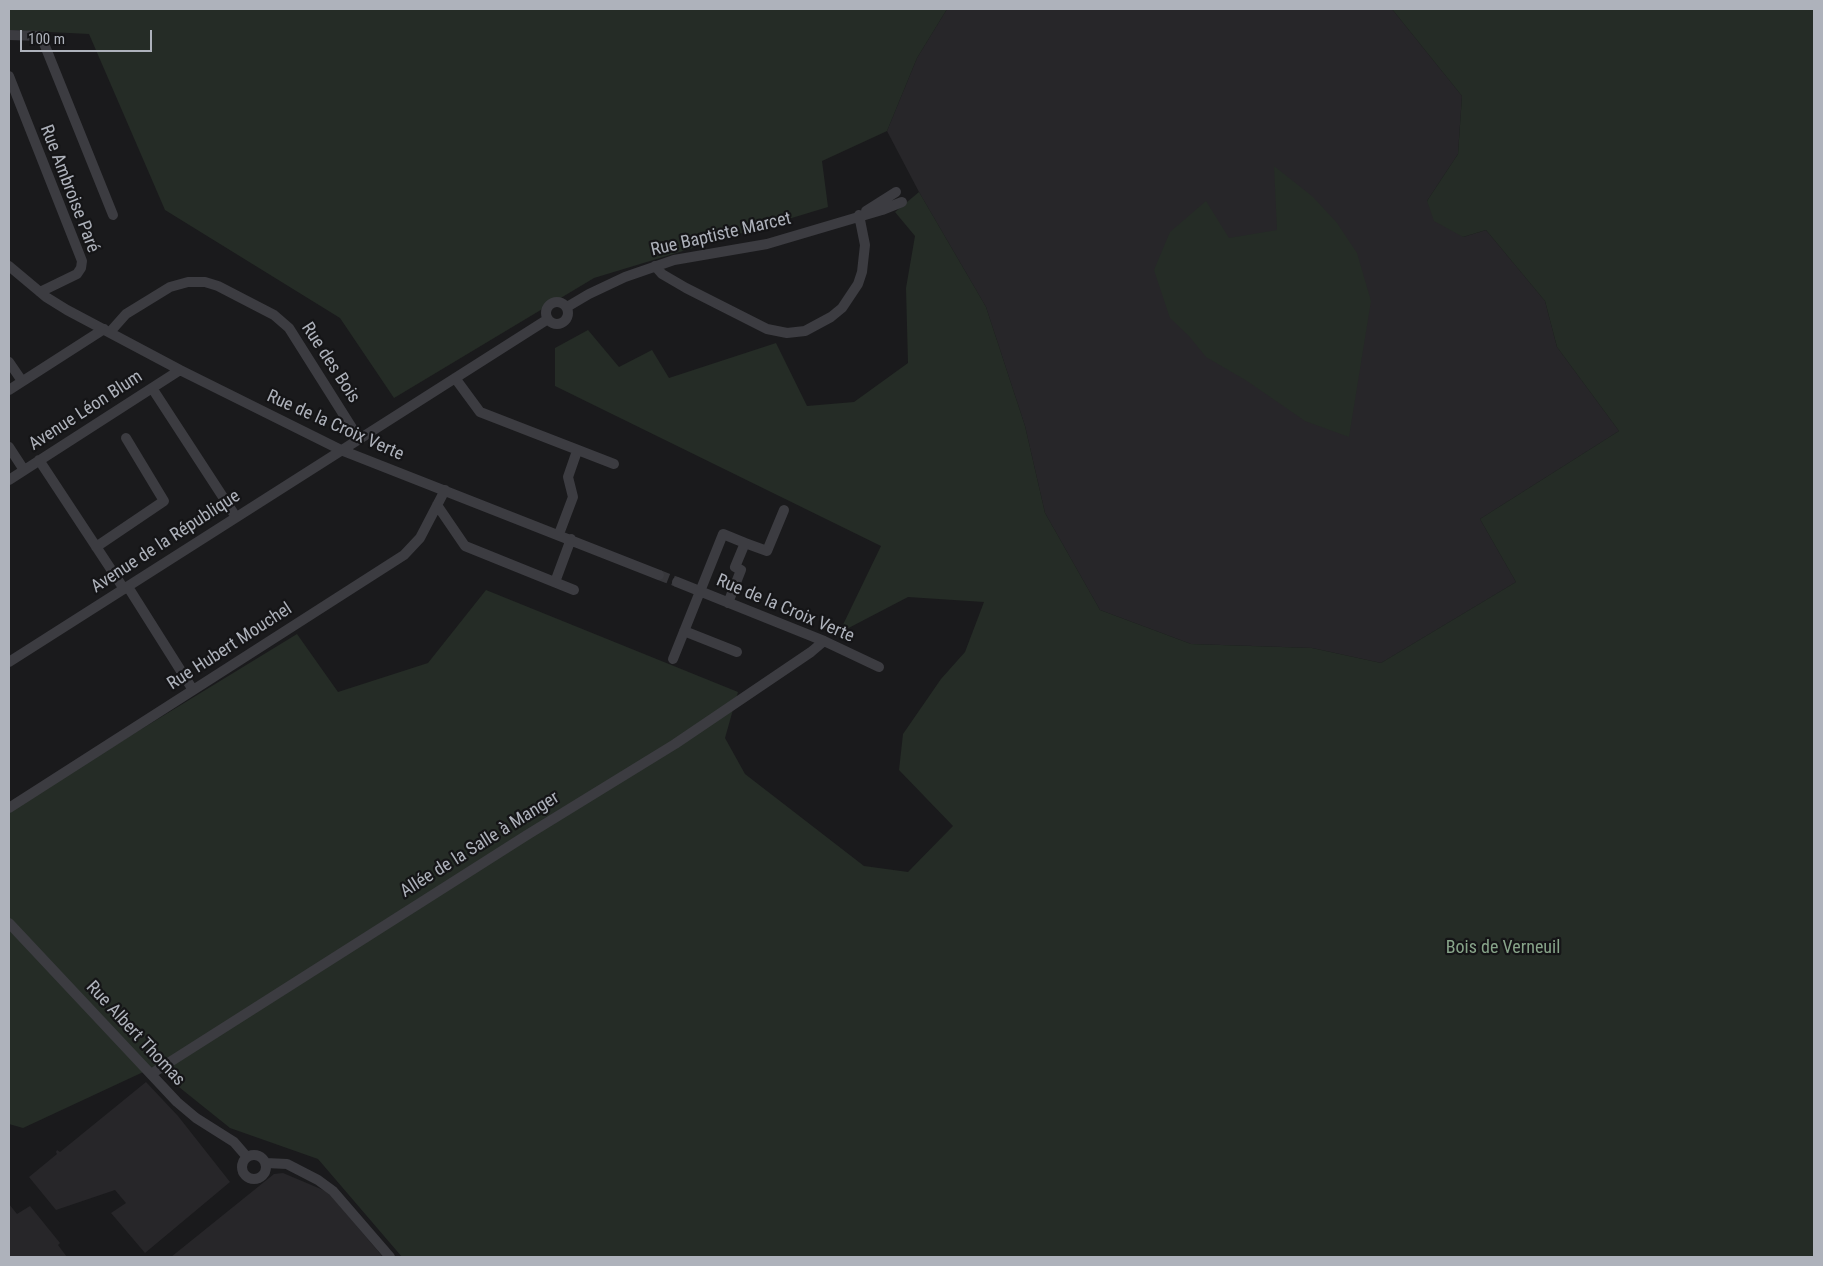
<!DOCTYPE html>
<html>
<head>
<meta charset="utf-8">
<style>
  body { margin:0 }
  #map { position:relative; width:1823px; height:1266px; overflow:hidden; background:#1a1a1c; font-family:"Roboto Condensed",sans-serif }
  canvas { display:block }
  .frame { position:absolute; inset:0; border:10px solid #aeb2bb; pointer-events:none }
  .scale { position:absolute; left:20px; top:30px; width:132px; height:22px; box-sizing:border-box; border:2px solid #aeb2bb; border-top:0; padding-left:6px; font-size:15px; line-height:18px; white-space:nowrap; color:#aeb2bb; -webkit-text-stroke:4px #151517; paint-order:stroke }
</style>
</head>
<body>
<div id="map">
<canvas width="1823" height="1266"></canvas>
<div class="frame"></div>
<div class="scale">100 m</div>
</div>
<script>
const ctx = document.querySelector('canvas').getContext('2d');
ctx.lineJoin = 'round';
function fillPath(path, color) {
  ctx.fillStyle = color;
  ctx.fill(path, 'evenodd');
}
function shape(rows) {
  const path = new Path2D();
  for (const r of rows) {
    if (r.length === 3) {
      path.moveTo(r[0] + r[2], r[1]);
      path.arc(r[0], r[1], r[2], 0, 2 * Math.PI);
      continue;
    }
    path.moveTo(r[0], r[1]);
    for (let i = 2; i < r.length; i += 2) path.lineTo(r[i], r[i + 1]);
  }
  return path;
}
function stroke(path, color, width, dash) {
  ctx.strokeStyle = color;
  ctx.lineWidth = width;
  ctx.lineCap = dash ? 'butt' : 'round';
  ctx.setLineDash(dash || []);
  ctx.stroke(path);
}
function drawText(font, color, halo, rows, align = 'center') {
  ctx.font = font + ' "Roboto Condensed",sans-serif';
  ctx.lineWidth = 4.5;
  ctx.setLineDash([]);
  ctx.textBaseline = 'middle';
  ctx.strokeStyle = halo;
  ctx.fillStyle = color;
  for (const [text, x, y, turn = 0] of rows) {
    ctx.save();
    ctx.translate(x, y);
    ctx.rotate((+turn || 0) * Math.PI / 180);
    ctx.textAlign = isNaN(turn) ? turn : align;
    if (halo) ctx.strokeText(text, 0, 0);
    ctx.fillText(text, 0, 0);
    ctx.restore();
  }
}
fillPath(shape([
  [947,9,1392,9,1462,96,1458,154,1427,201,1463,237,1486,230,1545,301,1557,347,1619,431,1480,519,1516,582,1381,663,1312,648,1191,644,1100,610,1045,513,1025,426,986,307,919,192,887,131,917,58],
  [146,1082,178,1116,230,1182,145,1253,111,1213,126,1203,115,1190,56,1210,29,1177,57,1154,56,1152,57,1150,60,1152],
  [283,1173,328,1192,383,1257,171,1257,274,1174],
  [9,1204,17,1214,30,1206,60,1243,58,1245,67,1257,9,1257]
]), '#272629');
fillPath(shape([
  [9,9,947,9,917,58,887,131,822,161,828,207,594,278,394,398,340,318,165,210,89,34,9,30],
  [1392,9,1814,9,1814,1257,402,1257,318,1159,230,1128,154,1067,23,1128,9,1124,9,810,297,634,338,692,428,663,486,590,738,692,725,738,745,774,864,866,908,872,953,826,899,770,903,734,941,679,965,652,984,602,908,597,839,633,881,546,555,386,555,348,588,330,619,367,652,350,669,378,776,343,807,406,854,402,908,363,906,288,915,236,895,212,919,192,986,307,1025,426,1045,513,1100,610,1191,644,1312,648,1381,663,1516,582,1480,519,1619,431,1557,347,1545,301,1486,230,1463,237,1434,221,1427,201,1458,154,1462,96],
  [1274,166,1313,197,1337,223,1357,253,1371,301,1349,437,1305,421,1247,381,1206,357,1189,336,1170,318,1154,270,1170,232,1206,201,1229,238,1277,230]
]), '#252c26');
stroke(shape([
  [659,575,677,582]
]), '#38383c', 10, [10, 5]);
stroke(shape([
  [9,35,41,36,113,215],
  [9,76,82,261,81,268,77,274,40,292],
  [866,211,896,192],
  [9,266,46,297,67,310,180,370,341,450,659,575],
  [655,266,662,274,686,288,767,329,787,333,805,331,831,317,842,308,858,284,862,272,865,245,859,215],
  [557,313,11],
  [567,307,589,294,625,277,674,260,767,244,882,210,902,202],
  [110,332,126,314,170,287,188,282,205,282,218,286,274,315,289,328,359,439],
  [9,362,22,381],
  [455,378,480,412,614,464],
  [152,388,236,517],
  [9,390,104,329],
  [9,447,24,470],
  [39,460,124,589],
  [9,480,180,370],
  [437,505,465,546,574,590],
  [559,534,573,497,568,477,577,451],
  [96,547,164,501,126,438],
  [555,582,571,539],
  [677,582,824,641,879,667],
  [128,587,193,690],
  [728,603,741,570,735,567,745,543,767,551,784,510],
  [684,631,737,652],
  [673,659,723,534,745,543],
  [9,662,548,319],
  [9,808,404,555,420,538,445,490],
  [9,923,177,1102,196,1118,234,1142,247,1157],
  [151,1074,527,835,675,744,811,652,824,641],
  [254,1167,12],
  [266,1163,287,1164,318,1180,333,1191,390,1257]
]), '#3c3c41', 10);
drawText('18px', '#aeb2bb', '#151517', [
  ["Rue Ambroise Paré",69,189,69],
  ["Rue Baptiste Marcet",721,235,-13],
  ["Rue des Bois",330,363,57],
  ["Avenue Léon Blum",86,411,-33],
  ["Rue de la Croix Verte",335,426,24],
  ["Avenue de la République",166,542,-33],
  ["Rue de la Croix Verte",785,609,23],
  ["Rue Hubert Mouchel",230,647,-33],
  ["Allée de la Salle à Manger",480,845,-32],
  ["Rue Albert Thomas",135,1034,47]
]);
drawText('18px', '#87a489', '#151517', [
  ["Bois de Verneuil",1503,948]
]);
</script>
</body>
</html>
